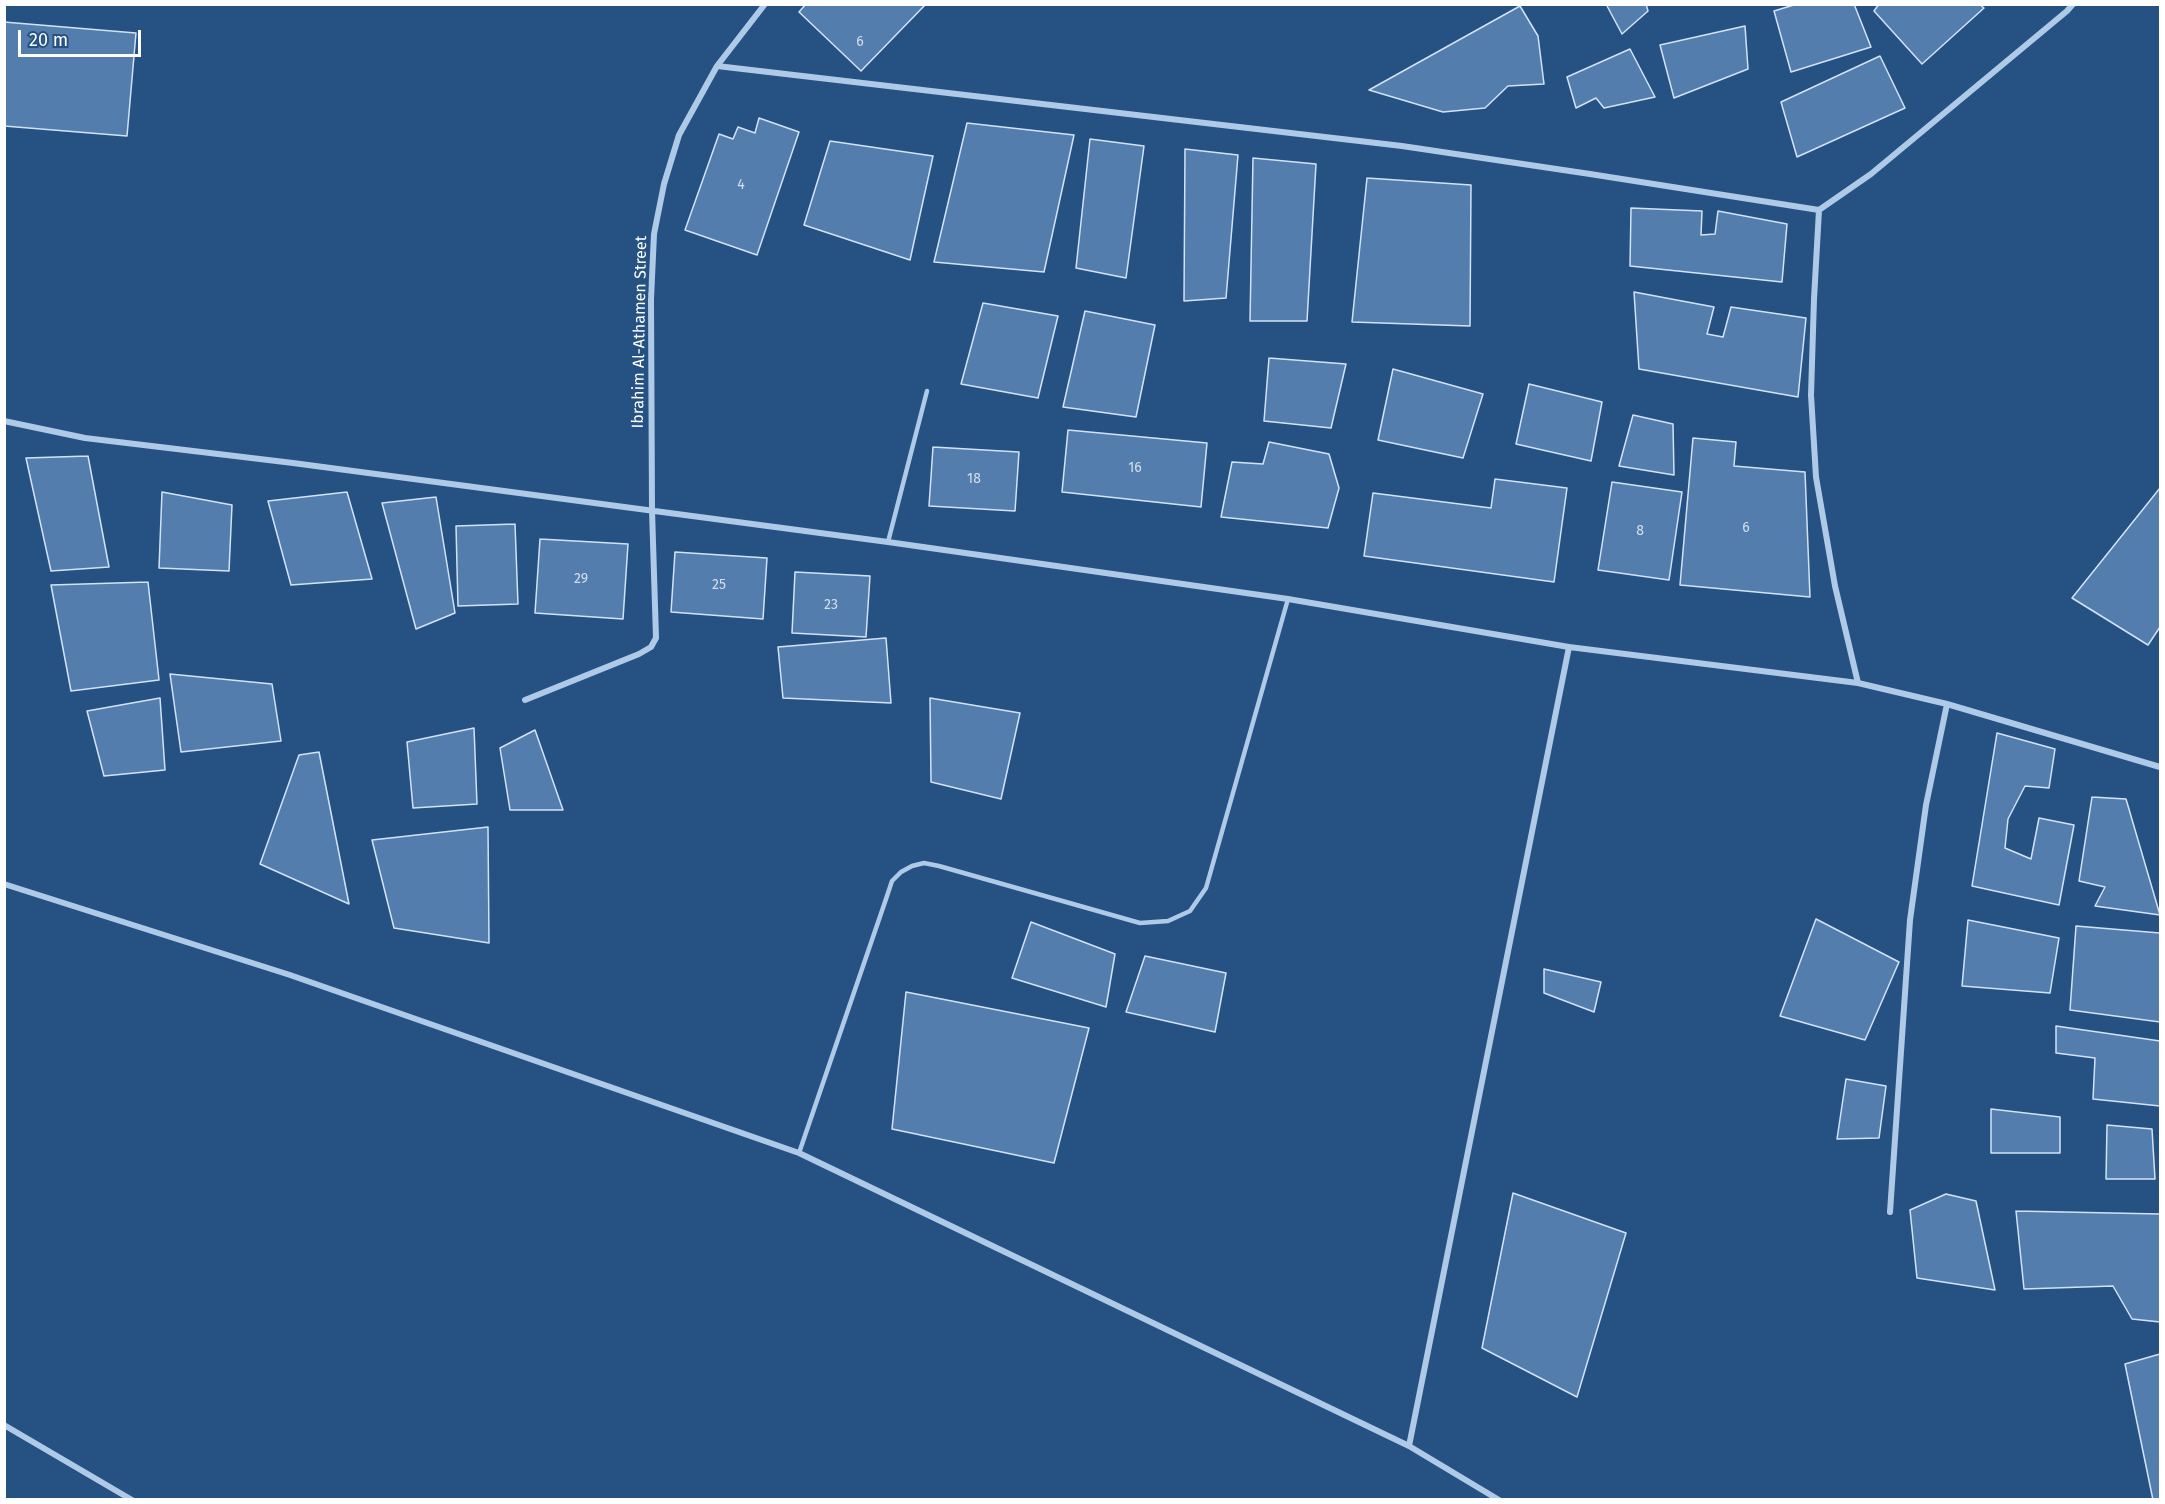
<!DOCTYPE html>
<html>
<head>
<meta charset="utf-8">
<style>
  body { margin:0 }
  #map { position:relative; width:2165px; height:1504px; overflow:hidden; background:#265183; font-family:"Fira Sans",sans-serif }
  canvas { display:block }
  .frame { position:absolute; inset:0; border:6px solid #fff; pointer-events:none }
  .scale { position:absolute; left:18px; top:30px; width:123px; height:27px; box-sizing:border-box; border:3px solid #fff; border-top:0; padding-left:8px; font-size:18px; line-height:21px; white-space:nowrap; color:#fff; -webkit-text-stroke:4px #265183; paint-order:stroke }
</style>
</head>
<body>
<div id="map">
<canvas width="2165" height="1504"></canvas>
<div class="frame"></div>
<div class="scale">20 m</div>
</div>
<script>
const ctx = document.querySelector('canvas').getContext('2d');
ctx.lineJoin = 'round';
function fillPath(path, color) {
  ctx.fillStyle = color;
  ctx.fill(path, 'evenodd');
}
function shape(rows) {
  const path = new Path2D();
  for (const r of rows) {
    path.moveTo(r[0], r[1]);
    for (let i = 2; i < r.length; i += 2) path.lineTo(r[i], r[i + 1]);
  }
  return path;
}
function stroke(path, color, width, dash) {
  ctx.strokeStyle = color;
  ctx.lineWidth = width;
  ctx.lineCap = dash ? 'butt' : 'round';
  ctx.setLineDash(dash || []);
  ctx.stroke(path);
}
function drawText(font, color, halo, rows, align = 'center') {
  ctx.font = font + ' "Fira Sans",sans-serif';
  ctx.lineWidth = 6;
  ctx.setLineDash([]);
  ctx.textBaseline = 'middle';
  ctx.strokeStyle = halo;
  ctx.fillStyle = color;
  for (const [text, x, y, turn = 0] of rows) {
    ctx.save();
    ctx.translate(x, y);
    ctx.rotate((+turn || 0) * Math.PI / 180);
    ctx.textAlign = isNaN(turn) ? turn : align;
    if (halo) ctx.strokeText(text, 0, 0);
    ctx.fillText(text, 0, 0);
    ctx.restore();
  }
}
const building = shape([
  [806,4,926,4,861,71,799,12,806,4],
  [1606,4,1646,4,1648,11,1622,34,1606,4],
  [1797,4,1854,4,1871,47,1791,72,1774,11,1797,4],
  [1879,4,1979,4,1984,8,1922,64,1874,11,1879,4],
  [1520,6,1538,36,1544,84,1508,86,1485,108,1443,112,1369,90,1520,6],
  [4,22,136,33,127,136,4,126,4,22],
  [1745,26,1748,69,1674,98,1660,45,1745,26],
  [1630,49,1655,97,1604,108,1596,98,1576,108,1567,77,1630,49],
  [1880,56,1905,108,1797,157,1781,102,1880,56],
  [759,118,799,132,757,255,685,230,719,134,733,139,738,127,755,133,759,118],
  [967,123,1074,135,1044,272,934,262,967,123],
  [1090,139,1144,146,1126,278,1076,268,1090,139],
  [830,141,933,156,910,260,804,225,830,141],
  [1185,149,1238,155,1226,298,1184,301,1185,149],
  [1253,158,1316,164,1307,321,1250,321,1253,158],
  [1367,178,1471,185,1470,326,1352,322,1367,178],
  [1631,208,1702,211,1701,235,1715,234,1718,211,1787,224,1782,282,1630,266,1631,208],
  [1634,292,1714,307,1707,334,1723,337,1731,307,1806,318,1798,397,1639,369,1634,292],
  [983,303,1058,316,1038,398,961,384,983,303],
  [1085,311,1155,325,1136,417,1063,407,1085,311],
  [1269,358,1346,364,1331,428,1264,421,1269,358],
  [1393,369,1483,394,1463,458,1378,440,1393,369],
  [1529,384,1602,402,1591,461,1516,444,1529,384],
  [1633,415,1673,424,1674,475,1619,466,1633,415],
  [1068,430,1207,443,1201,507,1062,492,1068,430],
  [1693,438,1736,442,1734,466,1805,472,1810,597,1680,585,1693,438],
  [1269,442,1329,454,1339,488,1328,528,1221,517,1232,462,1263,464,1269,442],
  [933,447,1019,452,1015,511,929,506,933,447],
  [88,456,109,567,51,571,26,458,88,456],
  [1495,479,1567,488,1554,582,1364,556,1373,493,1491,508,1495,479],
  [1612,482,1682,492,1669,580,1598,570,1612,482],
  [2160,488,2160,627,2148,645,2072,598,2160,488],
  [162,492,232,505,229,571,159,568,162,492],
  [347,492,372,579,291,585,268,501,347,492],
  [436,497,455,613,416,629,382,503,436,497],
  [515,524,518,604,458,606,456,526,515,524],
  [540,539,628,544,623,619,535,613,540,539],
  [675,552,767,558,763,619,671,612,675,552],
  [795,572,870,576,866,637,792,633,795,572],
  [148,582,159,680,71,691,51,585,148,582],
  [886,638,891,703,783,698,778,647,886,638],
  [170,674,272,684,281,741,181,752,170,674],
  [160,698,165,770,104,776,87,711,160,698],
  [930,698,1020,713,1001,799,931,782,930,698],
  [474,728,477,804,413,808,407,742,474,728],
  [535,730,563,810,510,810,500,748,535,730],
  [1997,733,2055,749,2049,788,2025,786,2008,819,2005,848,2031,859,2039,818,2074,825,2059,905,1972,886,1997,733],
  [319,752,349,904,260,864,299,755,319,752],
  [2092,797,2126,799,2160,915,2095,906,2105,887,2079,881,2092,797],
  [488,827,489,943,394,928,372,840,488,827],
  [1816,919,1899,962,1865,1040,1780,1016,1816,919],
  [1968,920,2059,938,2050,993,1962,986,1968,920],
  [1031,922,1115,954,1106,1007,1012,978,1031,922],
  [2076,926,2160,933,2160,1022,2070,1010,2076,926],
  [1145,956,1226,973,1215,1032,1126,1012,1145,956],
  [1544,969,1601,982,1594,1012,1544,993,1544,969],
  [906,992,1089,1028,1054,1163,892,1129,906,992],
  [2056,1026,2160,1041,2160,1106,2093,1099,2095,1058,2056,1053,2056,1026],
  [1846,1079,1886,1086,1879,1138,1837,1139,1846,1079],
  [1991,1109,2060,1117,2060,1153,1991,1153,1991,1109],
  [2107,1125,2152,1129,2155,1179,2106,1179,2107,1125],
  [1513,1193,1626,1233,1577,1397,1482,1348,1513,1193],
  [1946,1194,1976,1201,1995,1290,1917,1278,1910,1210,1946,1194],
  [2016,1211,2160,1214,2160,1322,2132,1319,2113,1286,2024,1289,2016,1211],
  [2160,1354,2160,1500,2153,1500,2125,1364,2160,1354]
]);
fillPath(building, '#537dac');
stroke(building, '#d3e3f6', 1.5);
stroke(shape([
  [888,542,927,391],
  [799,1153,886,899,892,881,901,872,912,866,924,863,939,866,1140,923,1168,921,1190,911,1206,888,1288,599]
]), '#afcae7', 4.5);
stroke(shape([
  [717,66,1402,146,1590,174,1819,210,1871,174,2067,11,2073,4],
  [1819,210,1814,299,1811,395,1816,477,1835,586,1858,683],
  [4,421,85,438,293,463,888,542,1288,599,1569,647,1858,683,1947,704,2160,767],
  [525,700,639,654,651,647,656,638,652,510,651,299,654,234,664,184,679,135,717,66,765,4],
  [4,884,290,975,799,1153,1409,1446,1499,1500],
  [1890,1212,1910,920,1926,805,1947,704],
  [4,1425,132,1500],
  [1409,1446,1569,647]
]), '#afcae7', 6);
drawText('14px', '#d4deea', null, [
  ["6",860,42],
  ["4",741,185],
  ["16",1135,468],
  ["18",974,479],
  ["6",1746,528],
  ["8",1640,531],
  ["29",581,579],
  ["25",719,585],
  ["23",831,605]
]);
drawText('16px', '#fff', '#265183', [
  ["Ibrahim Al-Athamen Street",640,332,-89]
]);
</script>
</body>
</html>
